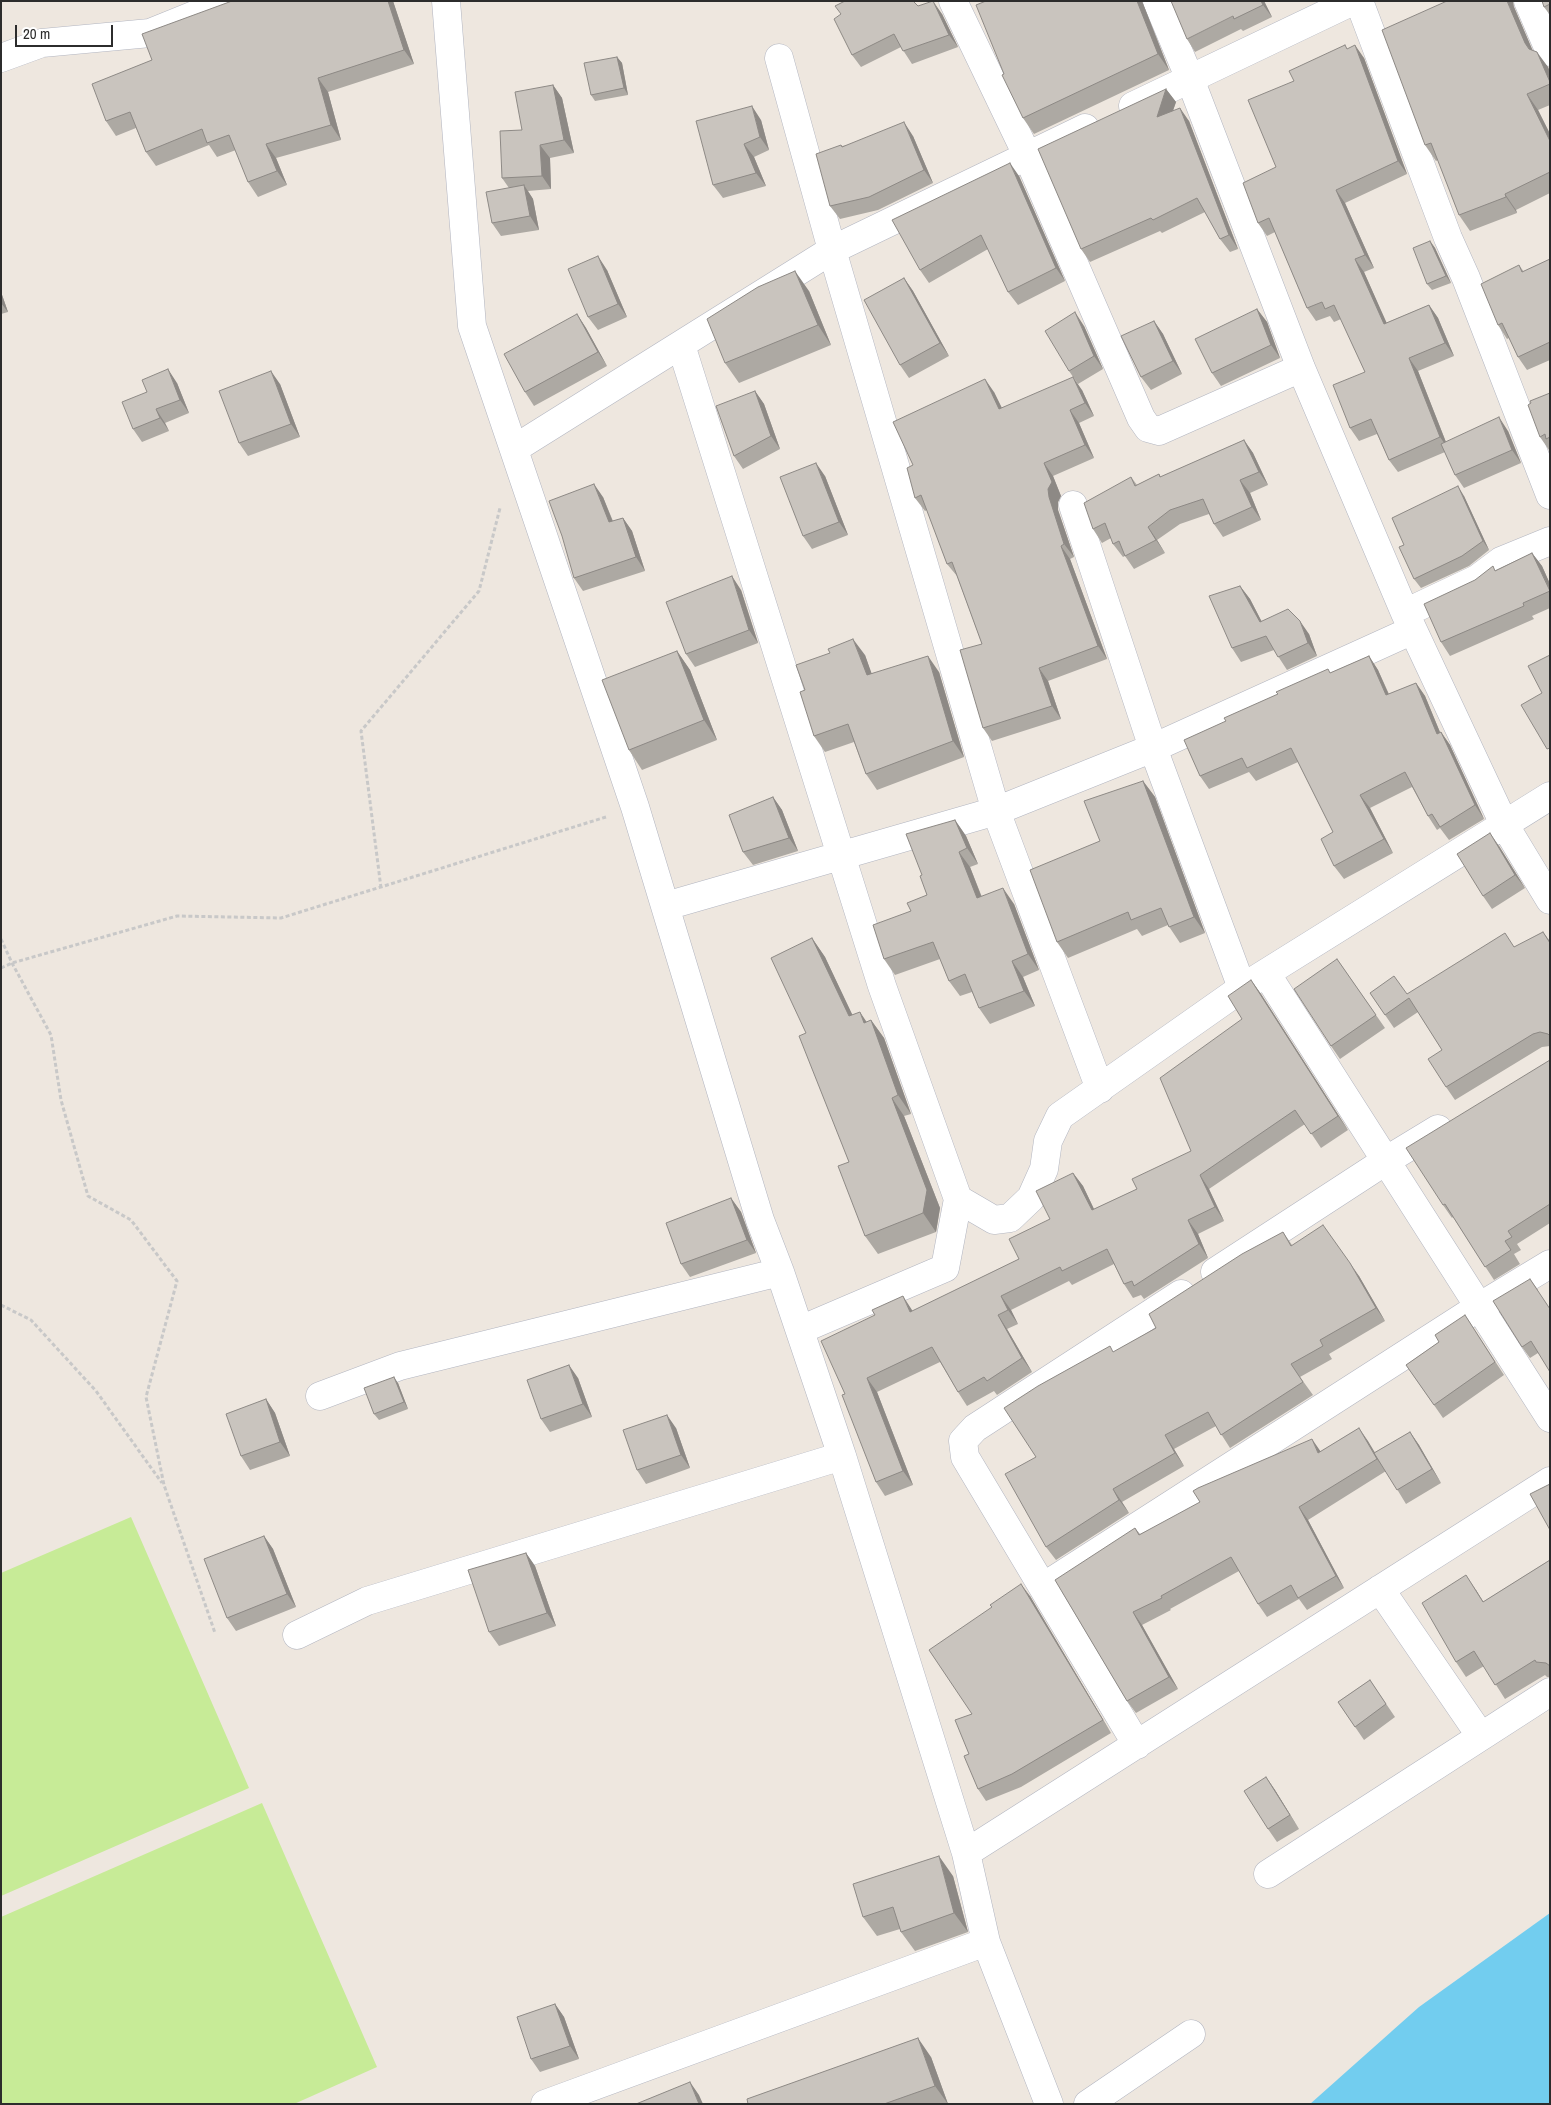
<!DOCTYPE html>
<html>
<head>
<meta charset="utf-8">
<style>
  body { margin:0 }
  #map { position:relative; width:1551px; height:2105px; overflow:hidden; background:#eee7df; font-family:"Archivo Narrow",sans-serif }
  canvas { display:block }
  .frame { position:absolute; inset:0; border:2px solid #2c2c2c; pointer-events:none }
  .scale { position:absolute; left:15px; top:25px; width:98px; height:22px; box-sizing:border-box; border:2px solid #2c2c2c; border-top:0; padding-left:6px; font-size:15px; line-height:18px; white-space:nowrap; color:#2c2c2c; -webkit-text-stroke:4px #fff; paint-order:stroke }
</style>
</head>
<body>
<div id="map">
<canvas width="1551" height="2105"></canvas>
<div class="frame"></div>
<div class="scale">20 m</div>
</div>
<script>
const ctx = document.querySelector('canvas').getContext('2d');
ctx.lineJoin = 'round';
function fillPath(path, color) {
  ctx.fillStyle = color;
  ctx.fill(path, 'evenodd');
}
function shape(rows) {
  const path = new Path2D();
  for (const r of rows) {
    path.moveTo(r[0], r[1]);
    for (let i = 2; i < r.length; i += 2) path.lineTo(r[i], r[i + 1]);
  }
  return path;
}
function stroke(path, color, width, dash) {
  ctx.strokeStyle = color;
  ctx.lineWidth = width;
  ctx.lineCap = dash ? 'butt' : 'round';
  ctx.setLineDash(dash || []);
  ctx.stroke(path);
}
fillPath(shape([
  [131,1517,249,1788,1,1896,1,1573],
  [262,1803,377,2067,294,2104,1,2104,1,1917]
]), '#c7eb97');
fillPath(shape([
  [1550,1913,1550,2104,1310,2104,1419,2007]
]), '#72cdef');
const minor = shape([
  [446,1,472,326,635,807,760,1220,780,1272,842,1456,966,1853,986,1942,1049,2104],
  [953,1,1027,155,1141,418,1148,428,1159,431,1301,368],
  [1157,1,1190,79,1301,368,1405,613,1504,824,1550,900],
  [1359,1,1448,238,1466,278,1550,495],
  [1528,1,1550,52],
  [1,58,42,43,150,33,229,1],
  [779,58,832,250,996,811,1100,1089],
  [1133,106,1353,1],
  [681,345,882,986,958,1199,945,1268,800,1330],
  [514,449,832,250,1085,128],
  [1073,505,1153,748,1242,988],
  [1405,613,1477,579,1501,561,1550,541],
  [666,906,996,811,1153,748,1413,630],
  [1266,973,1550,1418],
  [958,1199,994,1220,1010,1218,1031,1198,1044,1169,1048,1141,1060,1116,1242,988,1550,796],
  [1215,1272,1387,1160,1438,1129],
  [320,1396,400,1366,780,1272],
  [1043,1587,1479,1307,1550,1264],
  [1380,1589,1480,1735],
  [297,1635,367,1601,842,1456],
  [1137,1745,965,1457,963,1441,975,1428,1181,1294],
  [966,1853,1550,1481],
  [1268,1874,1550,1692],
  [545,2104,986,1942],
  [1088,2104,1191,2034]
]);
stroke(minor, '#b2b5c0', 29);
stroke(shape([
  [381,888,361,731,479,591,500,508],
  [1,939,12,963,51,1035,61,1100,88,1196,131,1220,177,1281,146,1397,164,1485,215,1633],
  [1,968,12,963,177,916,281,918,606,817],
  [1,1305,31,1320,96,1391,162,1483]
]), '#c8c8c8', 3, [4, 2.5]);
stroke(minor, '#fff', 28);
fillPath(shape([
  [232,1,393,1,414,64,328,92,341,140,276,158,287,185,258,197,248,182,236,150,217,157,209,145,156,166,146,152,136,128,116,136,106,121,152,60],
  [986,1,1142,1,1169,70,1034,134,1023,118,1004,74],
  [1264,1,1272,17,1243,31,1241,29,1195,52,1187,39],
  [1550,1,1550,15,1544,7],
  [918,6,942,14,958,47,912,64,901,47,861,67,852,55,841,14],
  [1514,7,1532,50,1548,67,1550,72,1550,105,1538,110,1550,134,1550,193,1516,210,1517,213,1470,231,1459,215,1438,160,1436,161,1425,145],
  [1345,45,1347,49,1364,58,1407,174,1345,203,1374,268,1364,272,1386,323,1429,305,1438,318,1454,356,1418,371,1446,442,1508,431,1521,463,1464,488,1455,475,1445,452,1398,472,1389,460,1377,434,1359,441,1350,428,1365,372,1341,319,1334,322,1330,316,1316,321,1307,308,1275,232,1267,236,1258,223,1276,167,1294,81],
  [617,57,622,63,628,95,595,101,591,95],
  [553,85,562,98,574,153,550,158,551,189,528,191,533,199,539,230,501,236,492,223,509,188,502,178,522,130],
  [1166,89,1176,102,1173,111,1189,121,1238,249,1230,252,1220,239,1205,212,1162,233,1160,231,1090,262,1081,249],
  [761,120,769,150,754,157,766,186,723,198,713,185],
  [913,136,933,183,878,210,840,219,830,206,841,145,842,146],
  [1019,176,1065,281,1018,305,1008,292,988,249,929,283,920,270],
  [1430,241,1435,248,1451,283,1432,290,1427,284],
  [1550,259,1550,360,1527,370,1518,357,1509,338,1507,339,1498,325,1519,265,1524,272],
  [607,270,627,317,598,330,588,317],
  [904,278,913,291,949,356,909,378,900,365],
  [809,291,831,345,739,383,725,363],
  [1,292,8,312,1,314],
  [1257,309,1267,322,1280,358,1221,386,1212,373],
  [577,314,586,328,607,366,534,406,525,392],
  [1154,321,1163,334,1182,374,1151,390,1141,377],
  [1084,326,1103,369,1078,384,1069,371],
  [177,383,189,413,165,423,169,431,142,442,133,429],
  [280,384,300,437,248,456,239,443],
  [1082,390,1094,416,1079,423,1094,458,1053,476,1061,496,1058,502,1058,510,1074,557,1070,559,1107,659,1048,681,1061,719,992,741,983,728,982,644,957,576,947,564,927,510,925,511,915,498,913,465,994,392,1002,408],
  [755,391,764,404,780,449,743,469,734,456],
  [1550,393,1550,450,1549,450,1540,437],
  [1244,440,1253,453,1268,485,1250,493,1261,520,1223,537,1214,524,1209,514,1180,524,1157,540,1165,553,1134,569,1125,556,1123,557,1113,544,1111,538,1102,543,1093,529,1131,477,1137,485,1159,474,1161,477],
  [825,476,848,535,812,549,803,536],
  [1464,496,1489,550,1469,566,1421,588,1414,579],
  [603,497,613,521,623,518,632,531,645,571,583,591,574,578],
  [1532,553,1542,566,1550,584,1550,608,1532,616,1534,619,1450,656,1441,642,1496,570],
  [1240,586,1250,599,1262,622,1309,634,1317,656,1287,670,1274,650,1241,662,1232,648],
  [741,590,758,643,695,667,686,654],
  [677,651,690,670,717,740,642,770,629,750],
  [865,655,871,673,939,672,964,757,877,790,866,774,854,742,825,752,814,736,805,690],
  [1369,656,1378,670,1389,694,1416,683,1425,696,1440,732,1441,732,1450,745,1484,819,1449,840,1440,828,1437,830,1428,816,1412,787,1370,808,1393,853,1344,879,1334,866,1333,832,1298,762,1256,781,1249,772,1209,789,1200,776,1226,721,1330,673],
  [1143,781,1155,797,1205,933,1180,943,1168,925,1142,936,1137,929,1068,958,1057,942],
  [773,797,782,810,798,851,753,865,743,852],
  [955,820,966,836,978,864,970,867,982,897,1014,904,1039,970,1023,977,1035,1006,990,1024,979,1008,972,992,960,996,949,981,940,959,895,975,884,959,911,911,927,895,922,875],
  [1499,846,1525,888,1492,909,1483,896],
  [1543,932,1550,941,1550,1046,1542,1047,1455,1100,1446,1087,1442,1050,1418,1012,1394,1028,1370,993,1407,994,1515,947],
  [812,938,825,957,852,1015,867,1022,871,1020,884,1038,911,1114,904,1116,940,1208,936,1232,878,1254,865,1236,849,1162,806,1033],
  [1337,959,1385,1028,1340,1059,1331,1046],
  [1251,980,1261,994,1348,1130,1321,1148,1305,1124,1209,1189,1224,1221,1198,1234,1208,1258,1144,1299,1141,1295,1133,1298,1124,1284,1114,1264,1072,1285,1069,1281,1011,1310,1018,1324,1007,1329,1032,1372,997,1395,994,1391,967,1406,958,1392,940,1362,877,1392,913,1485,885,1496,876,1482,845,1394,913,1311,1019,1259,1050,1219,1073,1173,1083,1186,1094,1209,1137,1189,1191,1151,1242,1019],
  [1550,1060,1550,1223,1517,1244,1521,1250,1514,1254,1520,1264,1494,1280,1453,1217,1452,1218,1443,1205],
  [731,1198,741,1212,756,1253,690,1277,681,1264],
  [1283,1232,1292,1245,1359,1276,1385,1321,1329,1354,1332,1359,1300,1377,1313,1395,1230,1448,1216,1426,1174,1449,1184,1466,1122,1502,1129,1513,1056,1560,1046,1547,1036,1457,1114,1352,1156,1328],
  [1530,1279,1538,1290,1538,1353,1530,1358,1522,1347],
  [1465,1315,1504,1375,1443,1418,1406,1365,1439,1342],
  [578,1378,592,1417,550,1432,541,1419],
  [398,1383,408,1409,379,1420,374,1414],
  [266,1399,275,1413,290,1456,250,1470,241,1456],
  [676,1428,690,1468,646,1484,637,1470],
  [1359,1428,1374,1453,1410,1432,1419,1445,1441,1483,1406,1504,1386,1471,1308,1520,1344,1588,1307,1610,1299,1599,1267,1617,1258,1604,1239,1571,1170,1609,1171,1610,1142,1625,1178,1689,1136,1713,1127,1701,1135,1528,1140,1534,1320,1452],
  [264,1536,273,1549,296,1607,236,1631,227,1618],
  [526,1553,535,1566,556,1626,499,1646,489,1632],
  [1550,1560,1550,1677,1547,1677,1545,1675,1505,1699,1484,1666,1466,1677,1456,1662,1476,1590,1483,1602],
  [1030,1596,1111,1733,1021,1787,986,1801,978,1789,969,1754,972,1714],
  [1370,1680,1395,1717,1364,1740,1338,1702],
  [1266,1777,1275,1790,1299,1829,1277,1842,1268,1829],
  [953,1876,968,1932,915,1951,901,1932,900,1929,877,1936,863,1917],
  [555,2004,564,2017,579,2059,540,2072,531,2059],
  [931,2057,948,2104,748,2104]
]), '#ada9a3');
fillPath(shape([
  [388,1,393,1,414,64,404,50],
  [933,1,942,14,958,47,949,35],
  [1137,1,1142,1,1169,70,1158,54],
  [1261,1,1264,1,1272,17,1263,5],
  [1507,1,1513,1,1514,7,1536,58,1525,43],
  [1355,45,1364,58,1407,174,1398,161],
  [1537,52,1548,67,1550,72,1550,82],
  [617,57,622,63,628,95,624,88],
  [318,78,328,92,341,140,331,125],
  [553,85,562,98,574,153,564,140],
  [1166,89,1176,102,1166,130,1157,117],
  [1527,94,1538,110,1550,134,1550,141],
  [752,106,761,120,769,150,760,137],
  [1180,108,1189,121,1238,249,1229,235],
  [904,122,913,136,933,183,924,170],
  [266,144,276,158,287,185,277,171],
  [744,144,754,157,766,186,756,173],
  [540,145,550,158,551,189,542,176],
  [1010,163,1019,176,1065,281,1056,268],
  [524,185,533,199,539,230,530,216],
  [1336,190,1345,203,1374,268,1365,255],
  [1505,194,1516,210,1517,213,1506,197],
  [1430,241,1435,248,1451,283,1446,276],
  [598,256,607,270,627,317,618,304],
  [1355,259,1364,272,1393,337,1384,324],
  [795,271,809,291,831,345,818,325],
  [904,278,913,291,949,356,940,343],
  [1,292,8,312,1,303],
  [1429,305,1438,318,1454,356,1445,343],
  [1257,309,1267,322,1280,358,1271,345],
  [1075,312,1084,326,1103,369,1094,356],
  [577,314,586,328,607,366,598,352],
  [1154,321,1163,334,1182,374,1173,361],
  [1409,358,1418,371,1449,450,1440,437],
  [168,369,177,383,189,413,180,400],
  [271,371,280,384,300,437,291,424],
  [1073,377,1082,390,1094,416,1085,403],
  [985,379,994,392,1009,423,999,409],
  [755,391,764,404,780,449,771,436],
  [156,409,165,423,169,431,160,418],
  [1070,410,1079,423,1094,458,1085,445],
  [1499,417,1508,431,1521,463,1512,450],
  [1244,440,1253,453,1268,485,1259,472],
  [816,463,825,476,848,535,839,522],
  [1044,463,1053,476,1061,496,1058,502,1058,510,1074,557,1064,544,1049,497],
  [1240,480,1250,493,1261,520,1252,507],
  [594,484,603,497,618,535,609,522],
  [1458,486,1464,496,1489,550,1483,541],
  [623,518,632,531,645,571,636,557],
  [1148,527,1157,540,1165,553,1156,540],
  [1061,546,1070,559,1107,659,1098,646],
  [1532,553,1542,566,1550,584,1550,590],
  [732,576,741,590,758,643,749,630],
  [1240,586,1250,599,1269,636,1260,622],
  [1300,621,1309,634,1317,656,1308,643],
  [853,639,865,655,878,691,867,675],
  [677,651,690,670,717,740,704,720],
  [928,656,939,672,964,757,953,741],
  [1369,656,1378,670,1395,709,1386,695],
  [1039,668,1048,681,1061,719,1052,706],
  [1416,683,1425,696,1446,747,1437,734],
  [1441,732,1450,745,1484,819,1475,805],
  [1143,781,1155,797,1205,933,1194,917],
  [1360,795,1370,808,1393,853,1384,839],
  [773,797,782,810,798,851,789,838],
  [955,820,966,836,978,864,967,848],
  [1490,833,1499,846,1525,888,1515,875],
  [959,852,970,867,988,914,977,898],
  [1003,888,1014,904,1039,970,1028,954],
  [812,938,825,957,862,1035,849,1016],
  [1012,961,1023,977,1035,1006,1024,991],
  [1251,980,1261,994,1348,1130,1338,1116],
  [860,1012,872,1030,864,1023],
  [871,1020,884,1038,911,1114,898,1095],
  [892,1098,904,1116,940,1208,936,1232,923,1213],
  [1073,1173,1083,1186,1101,1224,1092,1210],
  [1200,1175,1209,1189,1224,1221,1215,1207],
  [731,1198,741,1212,756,1253,747,1240],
  [1188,1220,1198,1234,1208,1258,1199,1244],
  [1350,1263,1359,1276,1385,1321,1376,1308],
  [903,1296,912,1310,920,1326,910,1312],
  [1001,1296,1011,1310,1018,1324,1008,1310],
  [998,1315,1007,1329,1032,1372,1022,1358],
  [569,1365,578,1378,592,1417,583,1404],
  [394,1377,398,1383,408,1409,404,1402],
  [867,1378,877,1392,913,1485,903,1471],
  [266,1399,275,1413,290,1456,280,1442],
  [667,1415,676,1428,690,1468,681,1455],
  [1359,1428,1368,1441,1386,1471,1377,1459],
  [1410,1432,1419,1445,1441,1483,1432,1469],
  [1165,1435,1174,1449,1184,1466,1175,1453],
  [1312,1439,1321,1452,1318,1453],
  [1113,1489,1122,1502,1129,1513,1119,1500],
  [1299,1507,1308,1520,1344,1588,1336,1576],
  [264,1536,273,1549,296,1607,287,1594],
  [526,1553,535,1566,556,1626,547,1613],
  [1466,1575,1476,1590,1493,1617,1483,1602],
  [1021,1584,1030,1596,1111,1733,1103,1720],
  [1133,1612,1142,1625,1178,1689,1169,1677],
  [1266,1777,1275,1790,1299,1829,1290,1815],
  [939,1856,953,1876,968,1932,954,1913],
  [555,2004,564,2017,579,2059,570,2046],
  [918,2038,931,2057,948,2104,935,2086],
  [690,2082,699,2095,703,2104,699,2104]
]), '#8d8985');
const building = shape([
  [232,1,388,1,404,50,318,78,331,125,266,144,277,171,248,182,229,135,207,143,202,129,146,152,130,112,106,121,92,84,152,60,142,34,232,1],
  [845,1,913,1,918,6,933,1,949,35,903,51,894,34,852,55,834,19,841,14,835,6,845,1],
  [986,1,1137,1,1158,54,1023,118,1002,75,1004,74,976,5,986,1],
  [1171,1,1261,1,1263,5,1234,19,1233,16,1187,39,1171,1],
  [1447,1,1507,1,1525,43,1529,49,1537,52,1550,82,1550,84,1527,94,1550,141,1550,172,1505,194,1506,197,1459,215,1431,143,1425,145,1382,30,1447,1],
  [1542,1,1550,1,1550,4,1544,7,1542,1],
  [1345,45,1347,49,1355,45,1398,161,1336,190,1365,255,1355,259,1384,324,1429,305,1445,343,1409,358,1440,437,1389,460,1371,419,1350,428,1333,385,1365,372,1334,305,1325,309,1322,302,1307,308,1269,218,1258,223,1243,183,1276,167,1248,100,1294,81,1289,71,1345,45],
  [617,57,624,88,591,95,584,63,617,57],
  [553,85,564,140,540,145,542,176,502,178,500,131,522,130,515,92,553,85],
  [1166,89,1157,117,1180,108,1229,235,1220,239,1197,198,1153,220,1151,218,1081,249,1038,149,1166,89],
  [752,106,760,137,744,144,756,173,713,185,696,121,752,106],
  [904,122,924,170,869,197,830,206,816,154,841,145,842,147,904,122],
  [1010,163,1056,268,1008,292,981,235,920,270,892,220,1010,163],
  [524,185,530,216,492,223,486,192,524,185],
  [1430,241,1446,276,1427,284,1413,248,1430,241],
  [598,256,618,304,588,317,568,269,598,256],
  [1550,259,1550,342,1518,357,1502,323,1498,325,1481,284,1519,265,1522,272,1550,259],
  [795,271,818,325,725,363,707,319,758,287,795,271],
  [904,278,940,343,900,365,864,300,904,278],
  [1257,309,1271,345,1212,373,1195,339,1257,309],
  [1075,312,1094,356,1069,371,1045,331,1075,312],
  [577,314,598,352,525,392,504,354,577,314],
  [1154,321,1173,361,1141,377,1121,336,1154,321],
  [168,369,180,400,156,409,160,418,133,429,122,402,147,392,142,380,168,369],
  [271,371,291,424,239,443,219,391,271,371],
  [1073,377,1085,403,1070,410,1085,445,1044,463,1052,482,1048,489,1049,497,1064,544,1061,546,1098,646,1039,668,1052,706,983,728,960,650,982,644,952,562,947,564,921,495,915,498,907,468,913,465,893,422,985,379,999,409,1073,377],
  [755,391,771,436,734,456,716,406,755,391],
  [1550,393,1550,437,1546,439,1545,434,1540,437,1528,405,1531,403,1530,401,1550,393],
  [1499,417,1512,450,1455,475,1441,444,1499,417],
  [1244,440,1259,472,1240,480,1252,507,1214,524,1203,499,1170,510,1148,527,1156,540,1125,556,1119,541,1113,544,1105,523,1093,529,1084,503,1131,477,1135,486,1159,474,1160,477,1244,440],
  [816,463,839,522,803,536,780,477,816,463],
  [594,484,609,522,623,518,636,557,574,578,562,536,549,501,594,484],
  [1458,486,1483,541,1462,556,1414,579,1399,547,1404,545,1392,518,1458,486],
  [1532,553,1550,591,1523,603,1524,606,1441,642,1424,604,1475,580,1493,566,1495,571,1532,553],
  [732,576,749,630,686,654,666,602,732,576],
  [1240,586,1260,622,1288,609,1300,621,1308,643,1278,657,1266,636,1232,648,1209,596,1240,586],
  [853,639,867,675,928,656,953,741,866,774,848,724,814,736,800,692,805,690,796,665,830,653,828,649,853,639],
  [677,651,704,720,629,750,602,680,677,651],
  [1550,655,1550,748,1547,749,1521,705,1542,693,1528,666,1550,655],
  [1369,656,1386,695,1416,683,1437,734,1441,732,1475,805,1440,827,1432,814,1428,816,1405,772,1360,795,1384,839,1334,866,1321,839,1333,832,1291,748,1247,768,1242,758,1200,776,1184,740,1226,721,1224,718,1278,694,1276,692,1328,669,1330,673,1369,656],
  [1143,781,1194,917,1169,927,1161,908,1131,920,1128,912,1057,942,1030,870,1100,841,1084,801,1143,781],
  [773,797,789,838,743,852,729,815,773,797],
  [955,820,967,848,959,852,977,898,1003,888,1028,954,1012,961,1024,991,979,1008,965,974,949,981,933,942,884,959,873,925,911,911,907,903,927,895,920,876,922,875,906,834,955,820],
  [1490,833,1515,875,1483,896,1457,854,1490,833],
  [1543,932,1550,943,1550,1036,1548,1034,1540,1032,1533,1034,1446,1087,1428,1059,1442,1050,1409,998,1385,1015,1370,993,1394,976,1407,994,1505,933,1514,947,1543,932],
  [812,938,849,1016,860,1012,864,1023,871,1020,898,1095,892,1098,927,1190,923,1213,865,1236,838,1166,849,1162,799,1036,806,1033,771,958,812,938],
  [1337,959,1376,1015,1331,1046,1294,989,1337,959],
  [1251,980,1338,1116,1311,1134,1295,1110,1200,1175,1215,1207,1188,1220,1199,1244,1134,1286,1132,1281,1124,1284,1107,1249,1062,1271,1060,1267,1001,1296,1008,1310,998,1315,1022,1358,987,1381,984,1377,958,1392,932,1347,867,1378,903,1471,876,1482,842,1395,845,1394,821,1341,875,1315,872,1310,903,1296,910,1312,1019,1259,1009,1239,1050,1219,1036,1191,1073,1173,1092,1210,1137,1189,1132,1179,1191,1151,1160,1078,1242,1019,1228,996,1251,980],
  [1550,1060,1550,1204,1508,1231,1512,1237,1505,1241,1511,1250,1485,1267,1445,1204,1443,1205,1406,1148,1550,1060],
  [731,1198,747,1240,681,1264,666,1223,731,1198],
  [1323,1225,1350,1263,1376,1308,1320,1340,1323,1346,1291,1364,1303,1382,1221,1435,1208,1412,1165,1435,1175,1453,1113,1489,1119,1500,1046,1547,1005,1474,1036,1457,1004,1408,1038,1386,1110,1346,1113,1352,1156,1328,1149,1314,1242,1254,1283,1232,1291,1246,1323,1225],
  [1530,1279,1550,1309,1550,1372,1531,1341,1522,1347,1493,1301,1530,1279],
  [1465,1315,1495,1362,1434,1405,1406,1365,1439,1342,1435,1335,1465,1315],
  [569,1365,583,1404,541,1419,527,1380,569,1365],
  [394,1377,404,1402,374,1414,364,1388,394,1377],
  [266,1399,280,1442,241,1456,226,1414,266,1399],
  [667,1415,681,1455,637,1470,623,1430,667,1415],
  [1359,1428,1377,1459,1299,1507,1336,1576,1298,1598,1291,1585,1258,1604,1231,1557,1161,1596,1162,1598,1133,1612,1169,1677,1127,1701,1055,1580,1135,1528,1139,1535,1200,1502,1193,1491,1198,1488,1312,1439,1318,1453,1359,1428],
  [1410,1432,1432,1469,1397,1490,1374,1453,1410,1432],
  [1550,1484,1550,1530,1530,1494,1550,1484],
  [264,1536,287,1594,227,1618,204,1559,264,1536],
  [526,1553,547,1613,489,1632,468,1570,526,1553],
  [1550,1560,1550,1666,1546,1663,1536,1662,1535,1660,1495,1685,1474,1651,1456,1662,1422,1603,1466,1575,1483,1602,1550,1560],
  [1021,1584,1103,1720,1012,1774,978,1789,964,1756,969,1754,955,1720,972,1714,929,1650,992,1607,990,1605,1021,1584],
  [1370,1680,1386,1704,1355,1727,1338,1702,1370,1680],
  [1266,1777,1290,1815,1268,1829,1244,1791,1266,1777],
  [939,1856,954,1913,901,1932,893,1907,863,1917,853,1884,939,1856],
  [555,2004,570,2046,531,2059,517,2017,555,2004],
  [918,2038,935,2086,884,2104,748,2104,747,2099,918,2038],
  [690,2082,699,2104,636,2104,690,2082]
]);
fillPath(building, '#c9c4be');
stroke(building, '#8d8985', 1);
</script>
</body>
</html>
